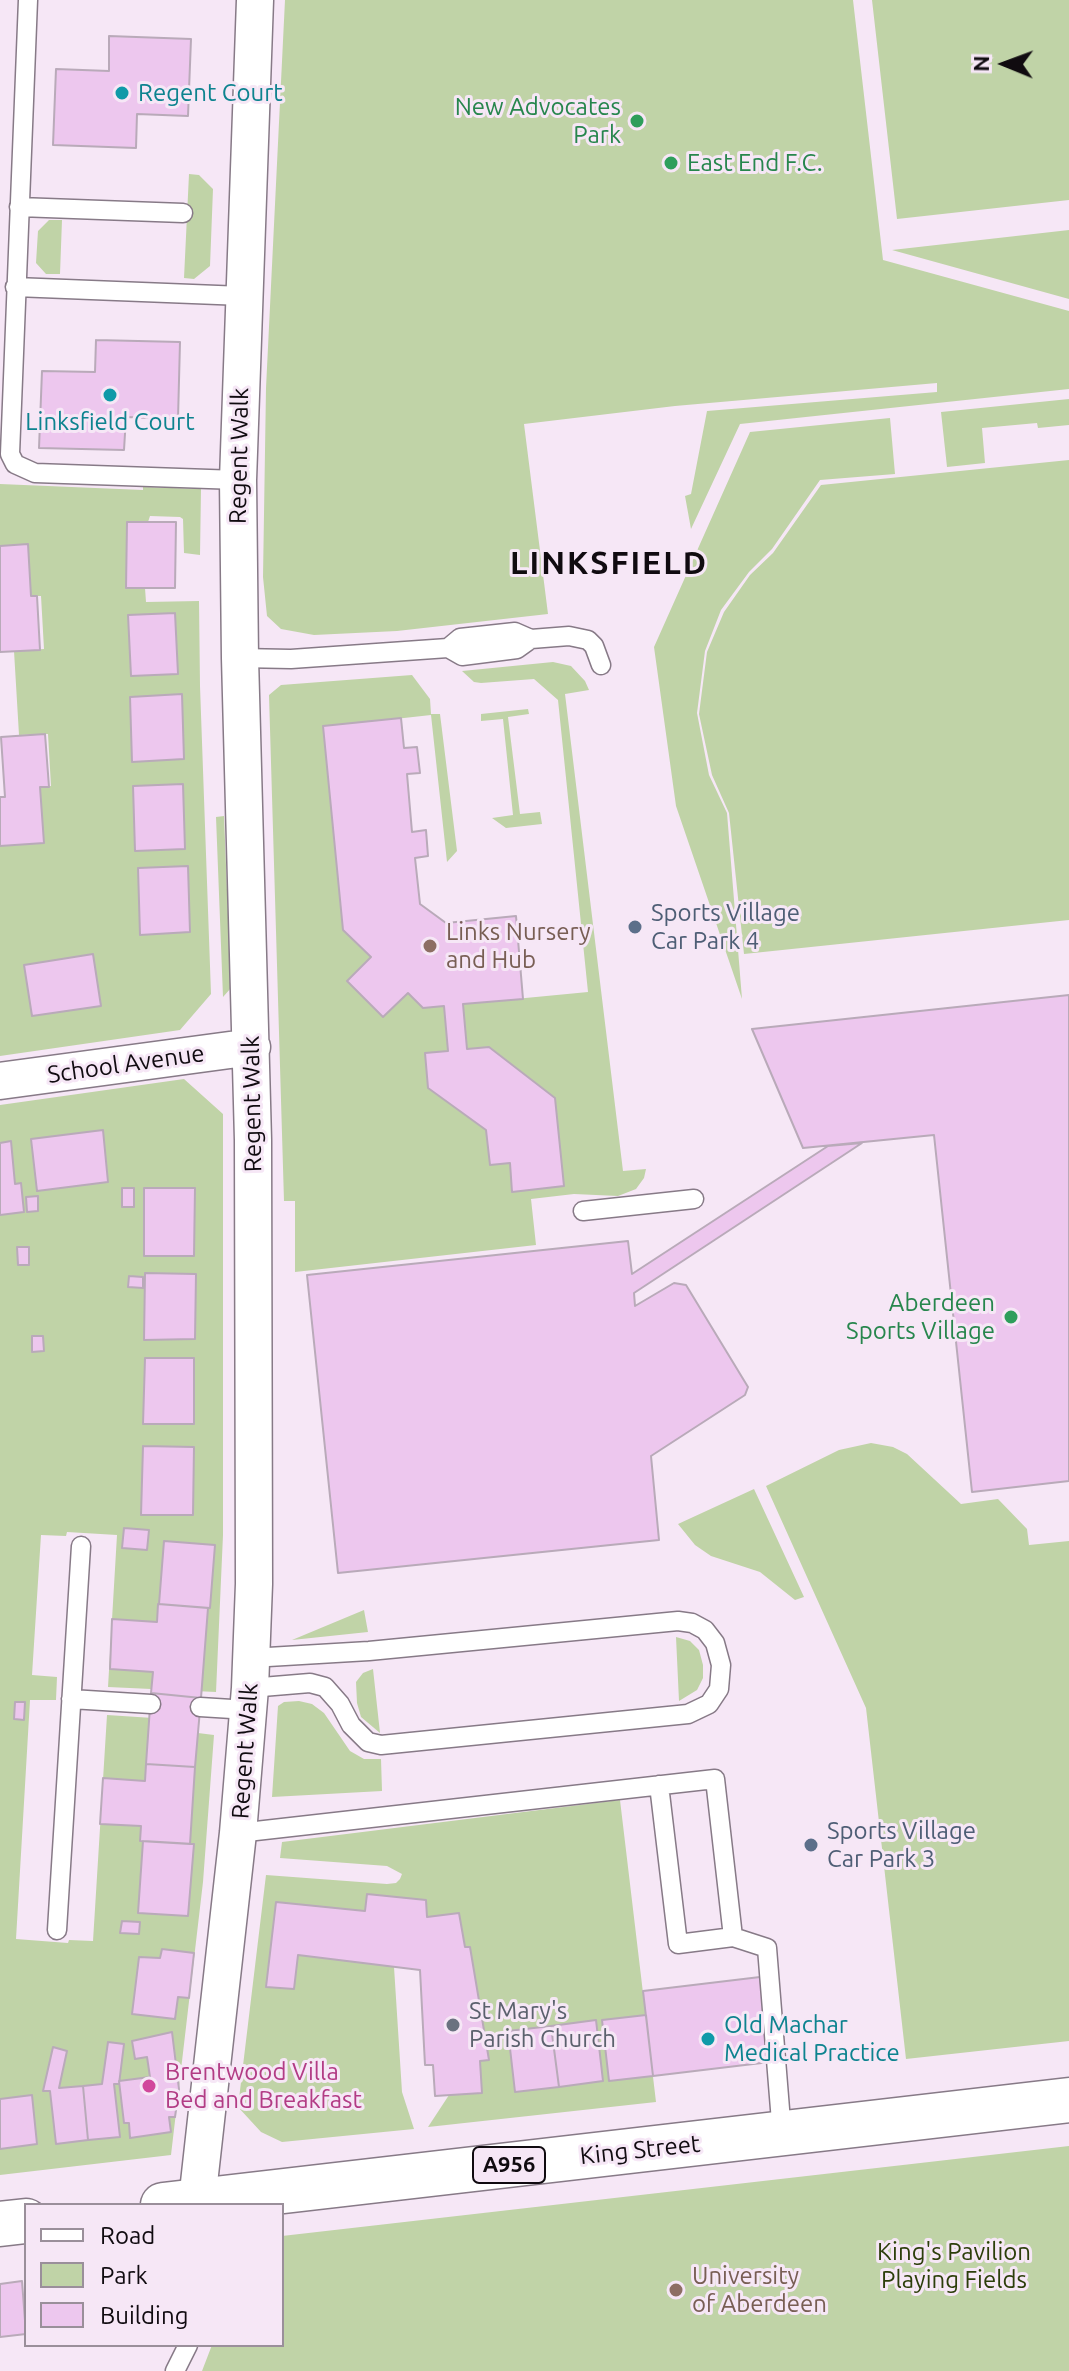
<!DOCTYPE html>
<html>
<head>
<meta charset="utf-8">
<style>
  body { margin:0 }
  #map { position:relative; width:1069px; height:2371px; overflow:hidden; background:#f6e7f6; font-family:Ubuntu,sans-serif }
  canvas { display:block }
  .legend { position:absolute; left:24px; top:2203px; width:260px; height:144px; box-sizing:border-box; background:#f6e7f6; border:2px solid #9a8f9a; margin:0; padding:10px 14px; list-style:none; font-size:24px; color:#100b10 }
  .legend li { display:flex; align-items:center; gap:16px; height:40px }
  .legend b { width:40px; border:2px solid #9a8f9a }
  .north { position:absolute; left:965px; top:24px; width:80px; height:80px; -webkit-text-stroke:6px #f6e7f6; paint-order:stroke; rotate:271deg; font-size:22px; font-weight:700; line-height:32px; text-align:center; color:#100b10 }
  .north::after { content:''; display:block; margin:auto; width:28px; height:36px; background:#100b10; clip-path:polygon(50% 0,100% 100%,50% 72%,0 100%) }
</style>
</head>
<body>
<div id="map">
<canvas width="1069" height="2371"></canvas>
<ul class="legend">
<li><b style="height:10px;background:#fff"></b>Road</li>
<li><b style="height:22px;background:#c0d3a7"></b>Park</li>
<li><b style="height:22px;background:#edc7ee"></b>Building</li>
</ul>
<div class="north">N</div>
</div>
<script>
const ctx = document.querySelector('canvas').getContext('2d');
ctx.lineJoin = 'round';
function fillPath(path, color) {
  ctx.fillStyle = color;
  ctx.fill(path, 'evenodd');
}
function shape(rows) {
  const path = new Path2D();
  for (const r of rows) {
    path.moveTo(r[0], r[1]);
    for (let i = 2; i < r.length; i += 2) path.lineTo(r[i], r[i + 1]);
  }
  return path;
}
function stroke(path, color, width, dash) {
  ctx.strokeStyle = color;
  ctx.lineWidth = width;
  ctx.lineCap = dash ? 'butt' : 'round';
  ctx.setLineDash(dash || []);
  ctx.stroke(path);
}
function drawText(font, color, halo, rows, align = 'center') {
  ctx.font = font + ' Ubuntu,sans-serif';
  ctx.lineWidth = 6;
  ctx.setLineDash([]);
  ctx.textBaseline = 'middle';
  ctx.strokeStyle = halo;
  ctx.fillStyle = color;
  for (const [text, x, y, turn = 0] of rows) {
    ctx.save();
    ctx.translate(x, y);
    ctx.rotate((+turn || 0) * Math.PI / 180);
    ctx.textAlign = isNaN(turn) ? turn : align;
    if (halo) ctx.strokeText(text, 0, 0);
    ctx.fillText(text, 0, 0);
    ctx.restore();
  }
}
fillPath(shape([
  [285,0,853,0,883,260,1069,311,1069,389,740,424,691,529,685,496,691,494,707,411,937,392,937,383,675,406,524,424,548,614,397,631,314,635,281,629,267,616,263,577,266,388],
  [872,0,1069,0,1069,200,897,219],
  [189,174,199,175,213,189,210,266,194,279,184,278],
  [49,220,62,220,60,274,46,274,36,263,38,231],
  [1069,230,1069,299,892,250],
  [1069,399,1069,425,1038,428,1037,423,982,428,985,463,947,467,941,412],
  [890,418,895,474,820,480,772,549,749,572,721,610,705,651,697,713,709,775,727,813,742,999,676,806,654,647,750,432],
  [1069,460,1069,920,744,954,729,813,712,775,699,714,707,652,724,612,750,575,773,553,821,485],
  [0,484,143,490,143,487,201,489,200,555,184,553,183,519,180,517,150,516,148,522,127,523,127,588,145,588,146,602,199,601,200,686,211,994,180,1030,0,1056,0,846,40,787,51,786,48,734,19,735,14,651,44,649,41,596,31,596,28,545,0,546],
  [175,613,178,674,128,615],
  [182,694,184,758,132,762,130,697],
  [183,784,185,849,135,851,133,786],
  [553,662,571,666,585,681,589,690,565,694,623,1171,646,1169,644,1178,636,1189,618,1196,574,1194,531,1199,536,1245,295,1272,295,1201,284,1201,269,695,281,685,412,675,430,699,431,714,440,714,457,851,447,862,431,715,323,727,343,930,371,957,347,981,383,1017,408,993,423,1008,444,1006,448,1051,425,1054,486,1130,490,1165,510,1163,512,1191,564,1186,555,1098,489,1047,467,1049,463,1004,588,992,558,700,534,679,481,683,474,682,462,671],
  [528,709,529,714,508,717,520,814,540,812,542,824,506,828,492,818,513,815,503,719,481,721,481,714],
  [224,816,231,988,223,997,216,817],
  [184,1079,223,1114,223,1535,216,1692,108,1687,117,1535,67,1532,66,1536,41,1535,32,1675,57,1677,56,1700,30,1700,16,1939,68,1943,69,1940,93,1941,107,1715,199,1721,198,1733,214,1735,203,1882,171,2155,0,2175,0,1105],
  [871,1443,893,1447,907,1454,961,1504,998,1499,1027,1529,1029,1545,1069,1541,1069,2041,906,2059,866,1708,766,1486,839,1450],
  [754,1489,804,1597,795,1600,760,1572,711,1556,695,1545,678,1524],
  [364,1610,368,1632,292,1640],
  [676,1637,690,1641,699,1650,703,1665,703,1678,697,1690,679,1701],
  [373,1669,380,1733,361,1717,357,1703,356,1682,363,1673],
  [299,1701,312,1704,324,1713,350,1751,364,1759,381,1759,382,1791,272,1797,278,1706,284,1702],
  [620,1800,656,2102,428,2127,449,2095,482,2092,480,2061,488,2059,470,1947,465,1947,459,1913,427,1917,425,1900,368,1894,365,1911,276,1902,266,1986,294,1989,298,1955,394,1967,402,2092,414,2129,282,2142,261,2132,238,2107,266,1875,387,1884,396,1883,400,1879,402,1874,387,1866,280,1858,282,1842],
  [1069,2146,1069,2371,202,2371,212,2345,282,2345,282,2236]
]), '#c0d3a7');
const building = shape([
  [109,36,191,39,188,116,137,114,136,148,53,145,56,69,109,71,109,36],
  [96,340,180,342,178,419,126,417,124,450,39,448,42,371,95,372,96,340],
  [127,522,176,522,175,588,126,588,127,522],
  [28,544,31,596,37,596,40,650,0,652,0,546,28,544],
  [175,613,178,674,131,676,128,615,175,613],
  [182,694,184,759,132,762,130,697,182,694],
  [401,718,404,748,417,747,420,773,407,774,412,832,426,830,428,856,415,858,420,904,446,923,516,916,523,999,463,1004,467,1049,489,1047,555,1098,564,1186,512,1192,510,1163,490,1165,486,1130,428,1088,425,1053,448,1051,444,1006,423,1008,408,993,383,1017,347,981,371,957,343,930,323,726,401,718],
  [45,734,49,787,40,787,44,843,0,846,0,797,5,797,1,737,45,734],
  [183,784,185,849,135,851,133,786,183,784],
  [188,866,190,932,140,935,138,868,188,866],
  [93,954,101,1006,32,1016,24,965,93,954],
  [1069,995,1069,1481,972,1492,934,1135,803,1148,752,1029,1069,995],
  [103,1130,108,1182,37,1191,31,1139,103,1130],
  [11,1141,15,1184,21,1183,24,1212,0,1215,0,1143,11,1141],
  [862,1143,634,1293,635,1306,674,1283,686,1285,748,1387,745,1395,651,1456,659,1540,338,1573,307,1275,628,1241,632,1274,828,1146,862,1143],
  [122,1188,134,1188,134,1207,122,1207,122,1188],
  [144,1188,195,1188,194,1256,144,1256,144,1188],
  [38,1196,38,1211,27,1212,26,1197,38,1196],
  [17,1247,29,1247,29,1265,18,1265,17,1247],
  [145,1273,196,1274,195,1339,144,1340,145,1273],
  [129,1276,143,1277,143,1288,128,1287,129,1276],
  [32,1336,43,1336,44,1351,32,1352,32,1336],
  [145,1358,194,1358,194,1424,143,1424,145,1358],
  [143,1446,194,1447,193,1515,141,1515,143,1446],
  [124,1528,149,1530,147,1550,122,1548,124,1528],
  [164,1541,215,1545,210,1608,159,1604,164,1541],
  [158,1604,208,1608,201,1698,151,1693,153,1672,110,1669,112,1619,157,1622,158,1604],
  [151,1693,201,1698,195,1767,146,1764,151,1693],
  [15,1702,25,1702,24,1720,14,1719,15,1702],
  [146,1764,195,1767,190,1844,140,1841,141,1826,100,1824,103,1778,145,1781,146,1764],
  [143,1841,194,1844,188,1916,138,1913,143,1841],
  [367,1894,426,1900,427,1917,459,1913,465,1947,470,1947,489,2060,480,2061,482,2093,435,2096,433,2065,425,2065,420,1970,298,1955,294,1989,266,1987,276,1902,365,1911,367,1894],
  [122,1921,140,1922,139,1934,120,1933,122,1921],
  [162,1949,194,1953,189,1998,178,1997,175,2019,132,2014,139,1957,160,1958,162,1949],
  [760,1977,770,2062,653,2076,643,1991,760,1977],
  [646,2015,653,2076,609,2081,602,2020,646,2015],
  [596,2020,603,2081,559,2087,551,2026,596,2020],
  [551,2026,559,2087,515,2092,508,2031,551,2026],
  [172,2032,179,2089,175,2117,169,2117,171,2132,130,2138,129,2123,124,2123,119,2081,150,2077,147,2057,135,2059,132,2041,172,2032],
  [108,2042,124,2044,119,2084,114,2084,120,2137,88,2140,83,2086,102,2084,108,2042],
  [53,2047,67,2051,59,2088,83,2086,88,2140,56,2144,50,2091,43,2091,53,2047],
  [32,2095,37,2144,0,2149,0,2099,32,2095],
  [22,2281,26,2334,0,2337,0,2284,22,2281]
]);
fillPath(building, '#edc7ee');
stroke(building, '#b9aab9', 2);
const lane = shape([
  [28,0,10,454,15,464,35,473,238,480],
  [19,207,183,213],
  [15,287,243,296],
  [448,648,462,656,517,649,531,639,569,636,588,640,594,646,601,665],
  [240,658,291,659,448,648,460,638,515,632,531,639],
  [583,1211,694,1199],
  [250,1688,310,1683,325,1687,340,1704,351,1725,368,1742,381,1745,688,1714,709,1704,719,1689,721,1665,715,1643,705,1630,692,1623,678,1621,369,1651,251,1658],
  [71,1699,151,1704],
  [200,1707,248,1710],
  [238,1833,715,1779,733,1937,678,1944,659,1785],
  [57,1930,81,1546],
  [733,1937,767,1948,782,2134],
  [175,2371,188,2345]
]);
const street = shape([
  [0,1081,252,1047],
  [197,2201,238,1833,250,1688,254,1584,253,1140,240,658,238,480,255,0]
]);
const primary = shape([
  [163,2205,1069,2100],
  [0,2224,26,2221]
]);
stroke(lane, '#877a87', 21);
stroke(street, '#877a87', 39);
stroke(primary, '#877a87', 47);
stroke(lane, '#fff', 18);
stroke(street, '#fff', 36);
stroke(primary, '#fff', 44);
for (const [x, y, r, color] of [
  [122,93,8,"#0f9aa8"],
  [637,121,8,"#2e9e5b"],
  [671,163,8,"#2e9e5b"],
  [110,395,8,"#0f9aa8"],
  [635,927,8,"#5c6f8a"],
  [430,946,8,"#8d6e63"],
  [1011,1317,8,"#2e9e5b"],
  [811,1845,8,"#5c6f8a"],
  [453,2025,8,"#6b7280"],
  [708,2039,8,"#0f9aa8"],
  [149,2086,8,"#d1479c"],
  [676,2290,8,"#8d6e63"]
]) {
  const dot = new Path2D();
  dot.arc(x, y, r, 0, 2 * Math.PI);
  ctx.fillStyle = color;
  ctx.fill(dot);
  stroke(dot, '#f6e7f6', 3);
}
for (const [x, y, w] of [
  [509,2165,72]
]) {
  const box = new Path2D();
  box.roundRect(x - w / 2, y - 18, w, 36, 6);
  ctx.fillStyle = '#f6e7f6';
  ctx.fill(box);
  stroke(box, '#100b10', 2);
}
drawText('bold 22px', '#100b10', null, [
  ["A956",509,2165]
]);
drawText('24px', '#0d838f', '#f6e7f6', [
  ["Regent Court",138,93],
  ["Linksfield Court",110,422,"center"],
  ["Old Machar",724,2025],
  ["Medical Practice",724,2053]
], 'left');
drawText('24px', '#27864d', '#f6e7f6', [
  ["New Advocates",621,107],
  ["Park",621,135],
  ["East End F.C.",687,163,"left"],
  ["Aberdeen",995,1303],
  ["Sports Village",995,1331]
], 'right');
drawText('24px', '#100b10', '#f6e7f6', [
  ["Regent Walk",239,456,-89],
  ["School Avenue",126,1064,-8],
  ["Regent Walk",252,1104,-91],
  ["Regent Walk",245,1751,-86],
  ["King Street",640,2150,-6]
]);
drawText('24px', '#4e5e75', '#f6e7f6', [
  ["Sports Village",651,913],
  ["Car Park 4",651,941],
  ["Sports Village",827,1831],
  ["Car Park 3",827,1859]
], 'left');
drawText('24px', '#785e54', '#f6e7f6', [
  ["Links Nursery",446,932],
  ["and Hub",446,960],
  ["University",692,2276],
  ["of Aberdeen",692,2304]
], 'left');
drawText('24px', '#5b616d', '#f6e7f6', [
  ["St Mary's",469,2011],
  ["Parish Church",469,2039]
], 'left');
drawText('24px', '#b23c85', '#f6e7f6', [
  ["Brentwood Villa",165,2072],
  ["Bed and Breakfast",165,2100]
], 'left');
drawText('24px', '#2c3e0a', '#f6e7f6', [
  ["King's Pavilion",954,2252],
  ["Playing Fields",954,2280]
]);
ctx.letterSpacing = '2px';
drawText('bold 32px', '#100b10', '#f6e7f6', [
  ["LINKSFIELD",609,563]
]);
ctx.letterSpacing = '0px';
</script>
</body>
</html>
